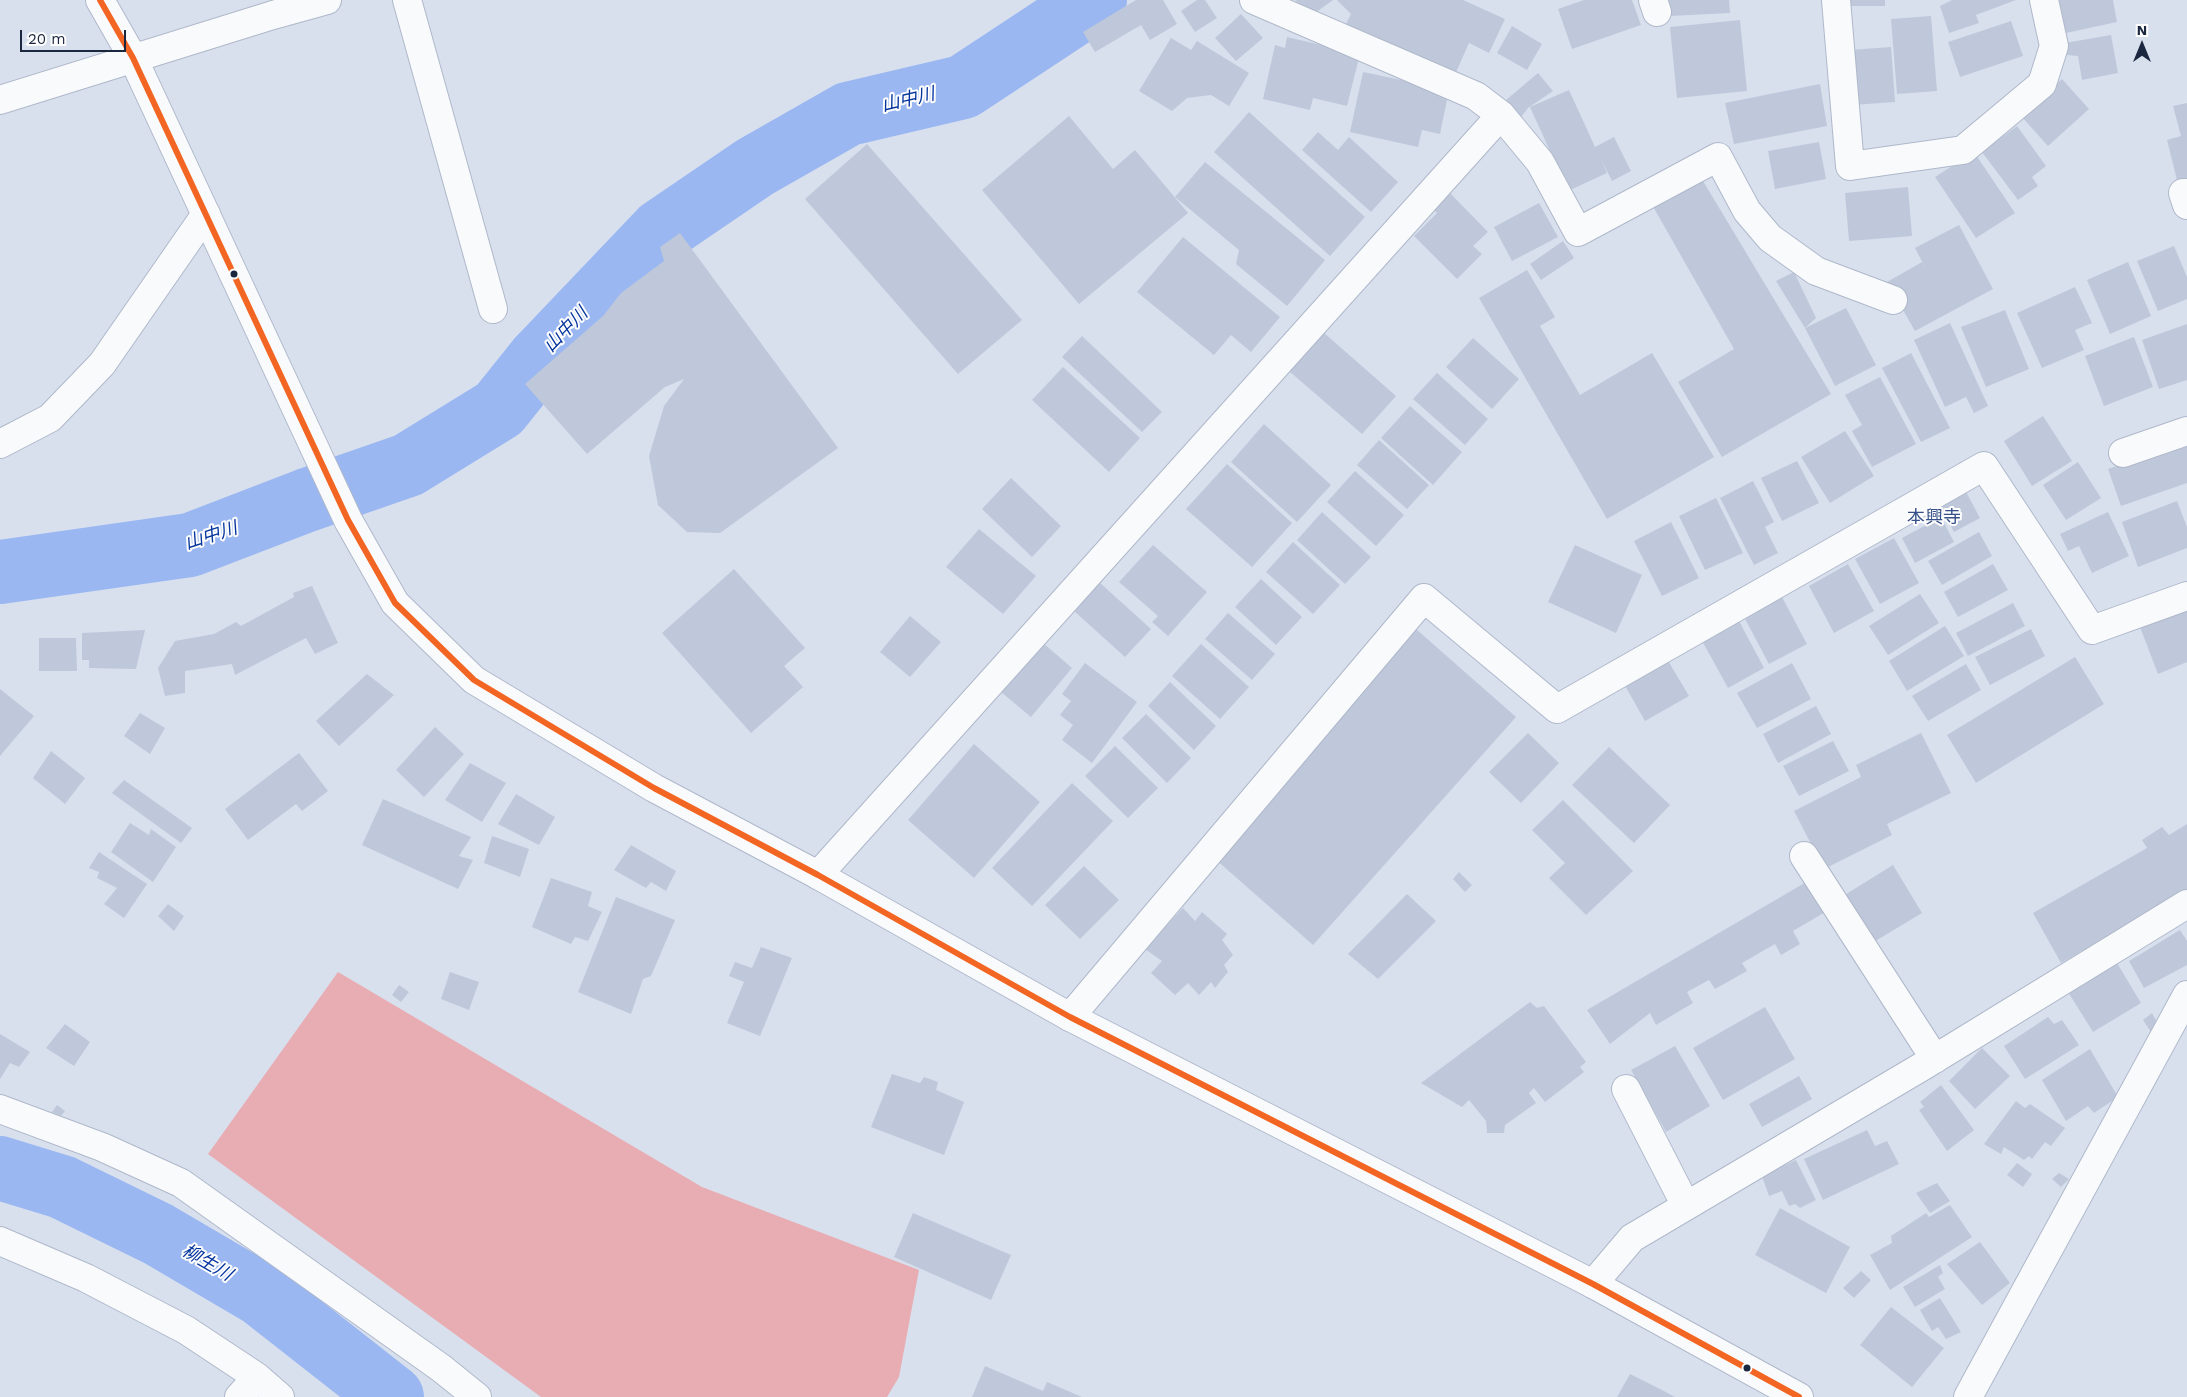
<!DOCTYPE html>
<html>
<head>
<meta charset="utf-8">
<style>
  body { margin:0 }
  #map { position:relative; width:2187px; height:1397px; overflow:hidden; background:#d8e0ee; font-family:"Work Sans",sans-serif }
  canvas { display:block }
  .north { position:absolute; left:2117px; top:20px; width:50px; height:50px; -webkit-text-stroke:4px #fdfdfd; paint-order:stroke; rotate:0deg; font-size:14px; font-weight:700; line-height:20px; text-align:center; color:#1a273f }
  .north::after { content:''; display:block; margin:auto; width:18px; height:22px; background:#1a273f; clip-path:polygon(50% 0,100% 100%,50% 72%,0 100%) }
  .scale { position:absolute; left:20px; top:30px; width:106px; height:22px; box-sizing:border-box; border:2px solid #1a273f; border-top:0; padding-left:6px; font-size:15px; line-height:18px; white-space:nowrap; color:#1a273f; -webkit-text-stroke:4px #fdfdfd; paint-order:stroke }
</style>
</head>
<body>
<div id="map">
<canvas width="2187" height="1397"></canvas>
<div class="north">N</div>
<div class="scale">20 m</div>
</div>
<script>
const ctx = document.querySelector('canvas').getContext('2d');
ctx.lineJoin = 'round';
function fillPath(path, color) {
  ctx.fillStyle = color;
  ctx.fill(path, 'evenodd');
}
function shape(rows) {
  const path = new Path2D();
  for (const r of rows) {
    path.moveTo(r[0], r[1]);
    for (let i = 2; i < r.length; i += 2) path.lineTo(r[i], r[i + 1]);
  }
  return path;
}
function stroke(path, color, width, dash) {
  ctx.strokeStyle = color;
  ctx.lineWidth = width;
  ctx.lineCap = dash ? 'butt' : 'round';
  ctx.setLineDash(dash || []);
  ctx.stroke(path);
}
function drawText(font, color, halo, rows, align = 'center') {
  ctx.font = font + ' "Work Sans","Noto Sans JP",sans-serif';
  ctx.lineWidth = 4;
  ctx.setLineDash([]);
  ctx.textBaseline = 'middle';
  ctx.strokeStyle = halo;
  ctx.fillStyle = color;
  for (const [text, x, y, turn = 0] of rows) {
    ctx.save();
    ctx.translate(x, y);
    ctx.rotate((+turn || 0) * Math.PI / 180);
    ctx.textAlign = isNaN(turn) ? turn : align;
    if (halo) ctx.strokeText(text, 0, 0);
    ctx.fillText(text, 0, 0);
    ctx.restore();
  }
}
fillPath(shape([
  [338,972,702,1187,919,1270,899,1377,887,1397,541,1397,208,1154]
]), '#e8adb2');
stroke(shape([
  [0,572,190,545,307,500,408,465,499,409,539,359,661,231,755,167,848,114,963,87,1095,0],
  [0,1168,62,1187,158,1234,262,1295,392,1397]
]), '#9ab7f1', 64);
fillPath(shape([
  [1136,0,1163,0,1177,24,1150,40,1141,25,1095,52,1083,32],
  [1197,0,1205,0,1217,18,1195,32,1181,11],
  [1295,0,1333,0,1311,16],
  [1337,0,1463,0,1505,19,1489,53,1469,43,1453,79,1344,28,1351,14],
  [1584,0,1632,0,1641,25,1572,49,1558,9],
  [1669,0,1729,0,1730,13,1670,16],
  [1843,0,1885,0,1885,6,1843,6],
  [1952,0,2016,0,1976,15,1979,23,1949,33,1940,6],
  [2059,0,2113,0,2117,22,2066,33],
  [1241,14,1263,38,1236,61,1215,38],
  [1931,16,1937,91,1897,94,1891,19],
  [1740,20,1747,91,1677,98,1670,27],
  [2011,21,2023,56,1960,77,1948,42],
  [1512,26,1542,44,1527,70,1497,53],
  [2111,35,2118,73,2082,80,2078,56,2067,55,2065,43],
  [1287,37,1360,54,1347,106,1313,98,1310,110,1263,99,1275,45,1285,48],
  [1171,38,1191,50,1197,41,1249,73,1229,106,1211,95,1187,98,1172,111,1139,91],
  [1891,47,1895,102,1853,105,1849,50],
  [1363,72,1449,90,1440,134,1422,130,1418,147,1350,132],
  [1538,73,1553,91,1528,108,1521,117,1506,100],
  [2062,79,2089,109,2048,146,2021,116],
  [1820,84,1827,126,1734,144,1725,103],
  [1569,90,1595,147,1614,137,1631,171,1612,181,1600,157,1607,173,1568,191,1530,107],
  [2187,103,2187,178,2177,180,2167,140,2181,136,2173,106],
  [1249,112,1365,217,1330,256,1214,152],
  [1069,116,1113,169,1135,150,1188,213,1079,304,982,190],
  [2017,126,2046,166,2032,177,2038,186,2018,200,1982,152],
  [1318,132,1338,150,1349,137,1398,182,1371,212,1302,150],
  [1819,142,1826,179,1775,189,1768,151],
  [867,144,1022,320,958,374,805,199],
  [1974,152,2015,213,1976,238,1935,177],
  [1205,162,1325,260,1287,306,1236,264,1239,250,1175,197],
  [1700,176,1831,394,1722,457,1678,382,1734,349,1651,203],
  [1908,187,1912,236,1849,241,1845,193],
  [1448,191,1488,232,1473,246,1482,254,1457,279,1414,236,1437,213,1431,207],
  [1539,203,1558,237,1512,261,1494,227],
  [1959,225,1993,289,1915,331,1887,282,1922,262,1930,277,1915,248],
  [680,233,838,448,720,533,687,532,658,505,649,456,664,406,684,379,665,387,587,454,525,384,603,316,621,293,664,261,660,247],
  [1183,237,1280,317,1251,352,1231,335,1214,355,1137,292],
  [1563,241,1574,258,1541,280,1530,264],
  [2174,246,2187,277,2187,299,2158,311,2137,261],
  [2128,262,2151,316,2110,334,2087,280],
  [1527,270,1555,317,1540,326,1580,395,1652,353,1714,457,1607,519,1479,298],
  [1794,272,1816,318,1805,328,1846,308,1876,365,1835,386,1805,328,1776,281],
  [2075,287,2092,323,2075,330,2084,350,2042,368,2017,313],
  [2005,310,2029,369,1986,387,1961,327],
  [1950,323,1988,406,1974,413,1966,397,1945,407,1914,340],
  [2187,324,2187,380,2159,389,2142,340],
  [1323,332,1396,396,1362,434,1289,371],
  [1082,336,1162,412,1142,432,1062,357],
  [2134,337,2153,387,2104,406,2085,356],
  [1473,338,1519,379,1492,409,1446,367],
  [1911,353,1950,428,1921,442,1882,368],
  [1063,367,1140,438,1109,472,1032,400],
  [1437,373,1488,419,1465,445,1413,399],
  [1880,377,1916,444,1872,467,1852,431,1862,425,1845,395],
  [1410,406,1462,452,1433,485,1381,438],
  [2043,416,2072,461,2032,486,2004,441],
  [1264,424,1331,485,1297,522,1231,462],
  [1845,431,1874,476,1830,503,1801,457],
  [1379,440,1429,485,1407,509,1357,465],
  [2187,442,2187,483,2121,506,2108,469],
  [1797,461,1819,503,1782,521,1761,478],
  [2078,462,2101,498,2066,520,2043,485],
  [1227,464,1292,523,1252,567,1186,509],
  [1355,471,1404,515,1376,546,1327,502],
  [1011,478,1061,526,1032,557,982,509],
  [1753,481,1774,522,1765,527,1778,553,1754,565,1720,498],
  [1964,488,1980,518,1954,532,1938,502],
  [1716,498,1743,553,1705,570,1679,516],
  [2177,501,2187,527,2187,548,2138,567,2122,522],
  [1322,512,1371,557,1345,584,1297,540],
  [2108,512,2129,556,2092,573,2079,546,2068,551,2060,534],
  [1941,517,1954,542,1915,563,1902,538],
  [1671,522,1699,578,1662,596,1634,541],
  [979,529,1036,576,1003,614,946,567],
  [1979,532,1992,556,1942,585,1928,561],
  [1894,538,1919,583,1880,604,1855,559],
  [1293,542,1340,585,1313,614,1266,572],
  [1153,545,1207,592,1168,636,1152,622,1158,616,1119,582],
  [1575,545,1642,575,1616,633,1548,602],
  [1848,564,1874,611,1834,633,1809,586],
  [1993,564,2008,590,1958,617,1944,592],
  [734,569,805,648,784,666,803,687,751,733,662,633],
  [1261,579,1302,617,1276,645,1235,607],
  [1099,582,1151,629,1125,657,1073,610],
  [312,586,338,643,315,654,306,638,235,675,232,664,185,671,185,693,165,696,158,668,175,641,214,634,236,622,241,626,294,597,293,593],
  [1920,594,1939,623,1888,655,1869,626],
  [1782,597,1807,644,1769,664,1744,617],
  [2013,603,2025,626,1968,656,1956,633],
  [2187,609,2187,662,2158,674,2140,627],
  [1228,613,1275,654,1252,680,1205,639],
  [910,616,941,642,910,677,880,652],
  [1738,619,1764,668,1728,688,1701,639],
  [1945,626,1964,656,1907,691,1889,661],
  [1416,629,1516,717,1313,945,1214,858],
  [2031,629,2045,656,1990,685,1975,657],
  [145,630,136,669,89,668,89,660,82,660,82,633],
  [39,638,76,638,77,671,39,671],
  [1043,643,1072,668,1031,717,1001,692],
  [1201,644,1249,687,1220,719,1172,676],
  [2075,657,2104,704,1976,783,1947,735],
  [1667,659,1689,696,1645,721,1624,684],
  [1085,663,1137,702,1092,763,1062,740,1073,725,1060,715,1071,701,1062,694],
  [1792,663,1811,699,1757,728,1737,693],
  [1966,664,1981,690,1928,721,1912,696],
  [367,674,394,695,339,746,316,721],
  [1170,682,1216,726,1194,750,1148,706],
  [0,689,34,716,0,756],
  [1816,706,1831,734,1778,763,1763,734],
  [140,713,165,728,150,754,124,736],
  [1146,714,1191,758,1167,783,1122,738],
  [435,727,464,754,424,797,396,770],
  [1528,733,1559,763,1521,803,1489,772],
  [1921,733,1951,793,1887,824,1892,835,1824,869,1794,811,1861,777,1856,765],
  [1833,741,1849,771,1799,796,1783,766],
  [974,744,1040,802,974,878,908,820],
  [1115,746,1158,788,1128,818,1085,776],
  [1609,747,1670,805,1634,843,1572,785],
  [51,751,85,778,65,804,33,778],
  [299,753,328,791,302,811,296,804,248,840,225,809],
  [470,763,506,783,482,822,445,800],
  [124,780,192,828,181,843,112,793],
  [1072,783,1113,821,1032,906,992,868],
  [516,794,555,817,539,845,498,824],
  [383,799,471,837,459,856,473,860,458,889,362,845],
  [1563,800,1633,871,1586,915,1549,878,1565,863,1532,830],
  [130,823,149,835,151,829,176,847,153,882,111,852],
  [2187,824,2187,891,2061,963,2033,913,2147,848,2142,840,2162,827,2169,835],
  [492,836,529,849,520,877,484,863],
  [631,845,676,871,666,891,651,882,646,888,614,870],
  [99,852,147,884,124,918,104,904,117,888,97,878,99,872,89,868],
  [1893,865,1922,913,1872,943,1843,896],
  [1084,866,1119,900,1080,939,1045,905],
  [1459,872,1472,885,1465,892,1453,879],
  [551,878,592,892,588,906,602,912,588,941,575,937,571,944,532,927],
  [1808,881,1827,911,1793,931,1800,944,1781,955,1775,944,1742,963,1747,971,1715,989,1709,980,1687,992,1693,1003,1656,1025,1650,1013,1610,1044,1587,1010],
  [1407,894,1436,921,1378,979,1348,954],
  [616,897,675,920,651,976,643,979,631,1014,578,992],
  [168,904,184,916,174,931,158,916],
  [1183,908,1195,921,1202,912,1227,934,1222,940,1233,955,1224,965,1228,972,1215,988,1211,982,1199,995,1188,983,1175,995,1151,973,1162,961,1145,949],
  [2180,930,2187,941,2187,965,2144,988,2129,961],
  [761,947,792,958,760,1036,727,1023,744,982,729,976,735,962,752,968],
  [2117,963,2141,1003,2093,1032,2068,992],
  [450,972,479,982,469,1010,441,999],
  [399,985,409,992,401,1002,392,995],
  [1530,1002,1537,1008,1544,1006,1586,1062,1580,1067,1584,1072,1545,1102,1534,1088,1529,1093,1536,1103,1505,1125,1504,1133,1487,1133,1486,1121,1469,1100,1462,1107,1421,1083],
  [1765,1007,1795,1059,1723,1100,1693,1048],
  [2152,1013,2159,1026,2151,1032,2143,1020],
  [2048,1017,2054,1024,2062,1020,2079,1045,2025,1079,2004,1046],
  [65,1024,90,1042,74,1066,46,1048],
  [0,1034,30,1052,19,1067,10,1063,0,1079],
  [1675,1046,1710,1106,1666,1132,1631,1070],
  [1982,1048,2010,1076,1975,1109,1949,1081],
  [2090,1049,2118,1097,2094,1113,2088,1106,2066,1121,2042,1080],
  [892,1074,920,1083,924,1077,938,1082,936,1090,964,1102,944,1155,871,1127],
  [1799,1076,1812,1099,1762,1127,1749,1104],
  [1941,1085,1974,1130,1947,1151,1919,1110,1924,1107,1920,1102],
  [2016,1101,2025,1108,2030,1104,2065,1128,2051,1146,2045,1142,2032,1159,2029,1156,2024,1160,2004,1147,2001,1154,1984,1144],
  [57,1105,65,1111,61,1116,52,1112],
  [1867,1130,1875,1146,1887,1141,1899,1164,1823,1200,1804,1159],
  [1796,1160,1816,1200,1800,1208,1795,1204,1789,1206,1782,1191,1769,1196,1762,1176],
  [2017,1163,2032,1174,2023,1187,2007,1175],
  [2059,1173,2069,1179,2061,1187,2052,1179],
  [1937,1183,1950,1201,1930,1213,1916,1193],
  [1950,1205,1972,1237,1890,1290,1870,1255,1892,1243,1891,1236,1926,1213,1929,1217],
  [1780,1208,1850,1247,1826,1293,1755,1255],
  [913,1213,1011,1255,991,1300,894,1257],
  [1980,1242,2010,1283,1982,1305,1947,1264],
  [1940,1265,1943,1273,1938,1277,1945,1289,1915,1307,1903,1287],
  [1861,1271,1871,1280,1854,1298,1843,1288],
  [1940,1298,1961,1332,1946,1339,1938,1327,1932,1331,1920,1310],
  [1891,1307,1944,1348,1912,1387,1860,1345],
  [985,1366,1043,1391,1047,1382,1082,1397,972,1397],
  [1630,1374,1662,1390,1675,1397,1617,1397]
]), '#bec8da');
const minor = shape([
  [407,0,493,309],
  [1254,0,1476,96,1501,115,1540,162,1578,232,1718,157,1747,211,1770,238,1816,271,1893,300],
  [1653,0,1657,12],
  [1836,0,1850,166,1963,150,2042,84,2054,46,2044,0],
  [2187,193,2183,193,2187,205],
  [0,444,50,418,102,364,206,214],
  [2123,453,2187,431],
  [1804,856,1935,1059],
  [818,875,1501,115],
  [1070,1017,1424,598,1557,709,1984,466,2092,630,2187,596],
  [1626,1089,1686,1206],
  [0,1109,102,1147,181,1183,441,1368,477,1397],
  [0,1241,86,1278,186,1330,257,1377,280,1397],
  [1593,1284,1632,1238,1923,1066,2187,904],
  [239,1397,257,1377],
  [1968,1397,2187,995]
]);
const tertiary = shape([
  [100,0,133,58,348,520,395,603,474,680,654,788,818,875,1070,1017,1593,1284,1799,1397],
  [0,100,273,15,327,0]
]);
stroke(minor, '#afb8ca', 30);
stroke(tertiary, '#afb8ca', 30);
stroke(minor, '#f9fafc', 28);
stroke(tertiary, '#f9fafc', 28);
stroke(shape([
  [100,0,133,58,348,520,395,603,474,680,654,788,818,875,1070,1017,1593,1284,1799,1397]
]), '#f26522', 6);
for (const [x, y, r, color] of [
  [234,274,4.5,"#1a273f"],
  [1747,1368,4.5,"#1a273f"]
]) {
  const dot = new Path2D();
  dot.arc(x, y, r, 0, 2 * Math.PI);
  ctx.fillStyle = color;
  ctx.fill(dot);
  stroke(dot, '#fdfdfd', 2);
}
drawText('italic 18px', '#04349e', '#fdfdfd', [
  ["山中川",908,100,-13],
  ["山中川",566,330,-46],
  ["山中川",211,536,-18],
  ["柳生川",207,1263,30]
]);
drawText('18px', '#365189', '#fdfdfd', [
  ["本興寺",1934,518]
]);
</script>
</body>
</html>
